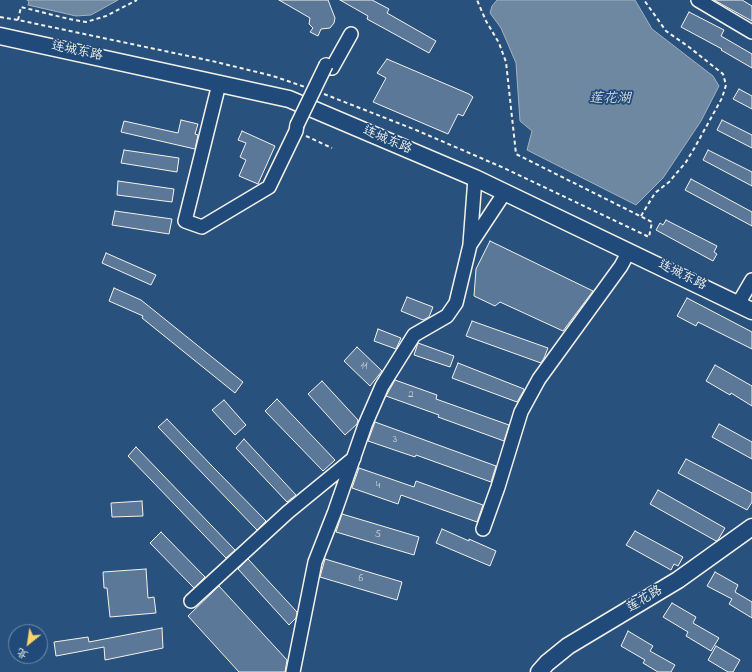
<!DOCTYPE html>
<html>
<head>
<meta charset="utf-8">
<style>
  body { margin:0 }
  #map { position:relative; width:752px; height:672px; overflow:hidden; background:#28517e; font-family:"Indie Flower","LXGW WenKai TC",sans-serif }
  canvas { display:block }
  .north { position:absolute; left:8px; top:624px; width:40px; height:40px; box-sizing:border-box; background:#1f4a7a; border:1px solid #748da6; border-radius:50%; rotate:210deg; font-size:11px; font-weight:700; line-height:16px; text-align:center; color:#f4f1e8 }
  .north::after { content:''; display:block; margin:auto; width:14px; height:18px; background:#ffd166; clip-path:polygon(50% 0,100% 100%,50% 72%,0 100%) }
</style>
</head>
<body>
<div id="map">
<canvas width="752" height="672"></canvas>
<div class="north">北</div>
</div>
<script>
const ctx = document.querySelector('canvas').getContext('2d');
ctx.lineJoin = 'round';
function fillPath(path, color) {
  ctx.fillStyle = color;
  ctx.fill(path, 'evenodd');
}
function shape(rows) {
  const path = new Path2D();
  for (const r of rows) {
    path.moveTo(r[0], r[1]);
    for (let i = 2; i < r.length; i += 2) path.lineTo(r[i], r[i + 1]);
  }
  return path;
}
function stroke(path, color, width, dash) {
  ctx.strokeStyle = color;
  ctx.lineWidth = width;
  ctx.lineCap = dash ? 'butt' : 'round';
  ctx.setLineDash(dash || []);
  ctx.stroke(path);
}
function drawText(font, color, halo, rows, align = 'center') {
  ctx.font = font + ' "Indie Flower","LXGW WenKai TC",sans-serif';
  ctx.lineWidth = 3.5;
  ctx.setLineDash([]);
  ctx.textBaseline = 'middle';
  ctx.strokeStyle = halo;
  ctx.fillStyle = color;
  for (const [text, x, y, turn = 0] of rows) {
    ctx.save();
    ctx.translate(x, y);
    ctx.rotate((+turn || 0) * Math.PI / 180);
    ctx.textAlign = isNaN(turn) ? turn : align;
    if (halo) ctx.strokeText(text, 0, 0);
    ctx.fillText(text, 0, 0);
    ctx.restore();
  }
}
const water = shape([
  [27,0,118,0,91,15,76,16,28,5,29,1,27,0],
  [497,0,635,0,652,29,713,76,719,86,701,121,663,178,636,205,527,150,532,131,520,121,516,63,501,28,490,13,492,6,497,0]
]);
fillPath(water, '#6e88a2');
stroke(water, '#a4b2be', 1);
const building = shape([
  [279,0,328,0,335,18,334,23,330,28,321,29,318,36,310,32,313,28,309,24,310,18,279,0],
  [340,0,372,0,389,9,387,13,436,41,429,53,367,19,368,16,340,0],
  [714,0,742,0,752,6,752,21,714,0],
  [689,12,724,30,721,36,752,54,752,68,721,50,722,49,681,27,689,12],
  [387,59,469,94,473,97,463,116,458,114,448,134,373,102,386,78,377,73,387,59],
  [739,89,752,96,752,109,733,99,739,89],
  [181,120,198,124,195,134,198,135,195,149,121,132,124,121,178,133,181,120],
  [722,120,752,135,752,148,717,130,722,120],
  [242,131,275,146,258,184,239,176,246,160,240,157,246,143,238,140,242,131],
  [124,150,179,158,177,172,121,163,124,150],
  [708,150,752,172,752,186,703,160,708,150],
  [691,179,752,212,752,226,685,190,691,179],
  [118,181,174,189,172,202,117,195,118,181],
  [115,211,172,219,169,234,112,225,115,211],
  [666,220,717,246,714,252,717,254,713,261,656,230,660,223,663,225,666,220],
  [490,241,593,291,563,331,500,302,495,306,474,296,476,269,490,241],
  [106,253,156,275,151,285,102,263,106,253],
  [114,288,141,300,243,382,235,393,142,318,143,316,109,301,114,288],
  [407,297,433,307,429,317,423,320,401,311,407,297],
  [687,298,752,332,752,349,698,322,696,326,677,316,687,298],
  [472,321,548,348,544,358,541,363,466,336,472,321],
  [378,329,401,338,396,349,374,341,378,329],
  [418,343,454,356,450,367,414,355,418,343],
  [357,347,382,371,370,386,344,361,357,347],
  [458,363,524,389,524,390,517,402,452,378,458,363],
  [715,365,752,386,752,406,731,393,730,395,706,381,715,365],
  [395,380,437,395,436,399,509,425,504,441,438,417,439,415,386,396,395,380],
  [322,381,358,420,357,424,345,435,308,394,322,381],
  [277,399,335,460,323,471,265,411,277,399],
  [224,400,246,425,235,435,212,410,224,400],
  [167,419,212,466,266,521,257,530,158,427,167,419],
  [375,422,496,466,491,482,416,455,415,457,368,441,375,422],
  [719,424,752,442,752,459,712,437,719,424],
  [244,439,296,495,287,502,236,448,244,439],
  [136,447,235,550,226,558,128,456,136,447],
  [686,459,752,493,752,502,747,510,678,473,686,459],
  [359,468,414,487,416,481,483,505,477,522,401,495,398,504,352,488,359,468],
  [658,490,725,528,718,540,716,541,650,504,658,490],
  [142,501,143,516,112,517,111,503,142,501],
  [342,514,419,537,414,555,336,532,342,514],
  [442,529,469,541,469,539,496,551,490,566,436,543,442,529],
  [635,531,683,557,678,566,674,564,671,570,626,545,635,531],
  [161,532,205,577,194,588,150,543,161,532],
  [248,559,297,612,296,618,289,625,238,569,248,559],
  [325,559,402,582,397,600,320,577,325,559],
  [146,569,148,598,154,597,156,613,110,617,107,588,104,588,103,572,146,569],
  [715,572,738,585,735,592,752,602,752,618,729,604,732,599,707,586,715,572],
  [219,586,287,660,285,672,239,672,188,616,219,586],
  [672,603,696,617,693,623,719,638,711,651,686,636,688,632,663,617,672,603],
  [162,628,163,648,105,660,104,647,56,656,54,642,88,637,89,642,162,628],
  [628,631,653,646,650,651,675,665,671,672,658,672,643,663,645,660,621,646,628,631],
  [716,646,740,660,733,672,728,672,708,660,716,646]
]);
fillPath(building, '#5b7899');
stroke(building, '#f4f1e8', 1);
const minor = shape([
  [698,0,752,32],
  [326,65,332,68,351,34],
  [219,84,185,221,202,227,269,187,296,131,297,125],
  [470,244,475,178],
  [738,304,752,280],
  [483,529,498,487,521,412,539,379,621,266,629,251],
  [191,601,288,512,354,458],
  [293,672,315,562,335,511,365,425,382,386,414,335,447,316,456,303,470,245,505,192]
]);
const major = shape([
  [0,36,289,99,475,178,752,311],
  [539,672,547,663,568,646,678,580,752,527]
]);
stroke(minor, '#f4f1e8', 16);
stroke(major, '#f4f1e8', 19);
stroke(shape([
  [0,17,18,20,212,61,273,76,305,87],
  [18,20,21,7,69,19,86,22,106,16,137,0],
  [324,94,416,130,504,168,649,237,652,222,516,154,506,62,499,43,486,21,477,0],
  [306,136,332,148],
  [641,216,655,193,669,182,686,162,695,147,722,98,726,85,723,74,689,47,666,31,644,0]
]), '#f4f1e8', 2, [4, 3]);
stroke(minor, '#1f4a7a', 13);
stroke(major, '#1f4a7a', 16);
const minorBridge = shape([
  [297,125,326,65]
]);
stroke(minorBridge, '#f4f1e8', 16, []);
stroke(minorBridge, '#1f4a7a', 13);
drawText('11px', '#ced3d4', null, [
  ["11",364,367],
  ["2",411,395],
  ["3",395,440],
  ["4",378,486],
  ["5",378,535],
  ["6",361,579]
]);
drawText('13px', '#f4f1e8', '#1f4a7a', [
  ["连城东路",77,52,12],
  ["连城东路",387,141,23],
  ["连城东路",682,276,26],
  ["莲花路",645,600,-31]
]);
drawText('italic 14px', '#d9dcda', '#1f4a7a', [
  ["莲花湖",610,100]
]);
</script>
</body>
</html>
